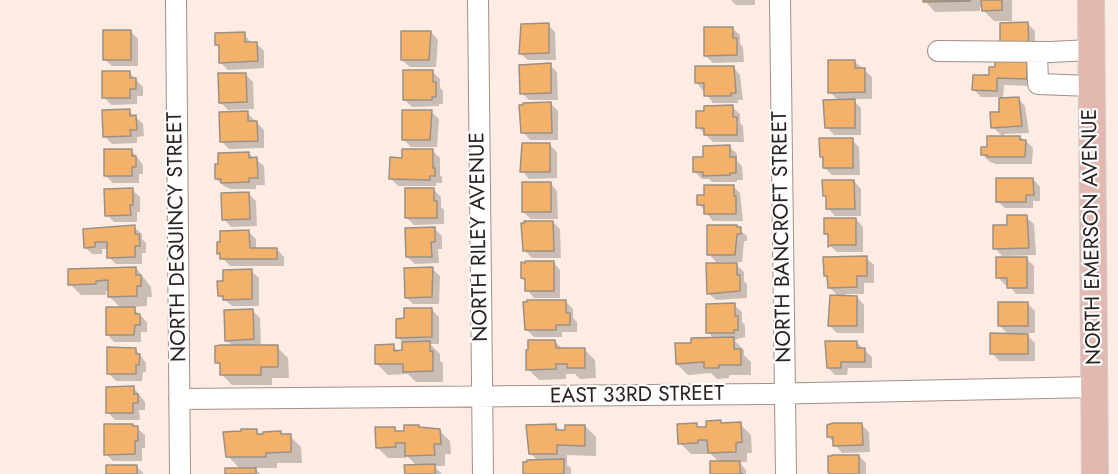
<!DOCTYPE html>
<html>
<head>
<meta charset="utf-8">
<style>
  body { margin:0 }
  canvas { display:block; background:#fcece4 }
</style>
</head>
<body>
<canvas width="1118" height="474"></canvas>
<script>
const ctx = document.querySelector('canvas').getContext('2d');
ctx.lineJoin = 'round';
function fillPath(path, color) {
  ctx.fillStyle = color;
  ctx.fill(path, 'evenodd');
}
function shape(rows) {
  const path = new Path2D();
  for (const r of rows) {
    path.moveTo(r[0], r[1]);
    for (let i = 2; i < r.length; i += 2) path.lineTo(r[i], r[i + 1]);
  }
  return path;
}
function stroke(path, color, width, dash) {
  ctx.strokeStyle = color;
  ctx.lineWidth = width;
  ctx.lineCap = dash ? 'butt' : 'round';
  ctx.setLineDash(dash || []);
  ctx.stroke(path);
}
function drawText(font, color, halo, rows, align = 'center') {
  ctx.font = font + ' Jost,sans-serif';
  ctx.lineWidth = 4.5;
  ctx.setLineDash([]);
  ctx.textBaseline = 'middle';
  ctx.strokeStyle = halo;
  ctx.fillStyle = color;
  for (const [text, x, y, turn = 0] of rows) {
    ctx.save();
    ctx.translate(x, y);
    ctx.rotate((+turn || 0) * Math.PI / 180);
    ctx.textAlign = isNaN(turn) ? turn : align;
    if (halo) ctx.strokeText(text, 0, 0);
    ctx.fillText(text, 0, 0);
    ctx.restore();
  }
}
fillPath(shape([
  [731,0,755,0,755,5,736,5],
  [924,0,1012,0,1012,21,994,21,980,7,980,11,935,12],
  [1027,23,1035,31,1035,55,1027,58,1034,66,1034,86,1004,85,1003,100,1018,99,1025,106,1029,133,1004,134,1004,137,1020,137,1026,141,1033,148,1032,164,996,164,990,162,983,155,1003,137,993,127,1001,113,1000,97,981,97,974,90,990,77],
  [548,25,555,32,556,60,528,60,520,53],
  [732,28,740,35,740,44,743,47,744,62,713,63,706,56],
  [130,31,138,39,138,66,112,66,104,59],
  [431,32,438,40,436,67,410,67,402,60],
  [244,34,252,44,257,44,264,51,264,68,228,70,220,62,220,48,217,45],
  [854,61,872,77,872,99,852,99,861,108,861,135,834,135,827,127,839,101,830,92],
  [550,65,557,72,558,100,529,100,522,93],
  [733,67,740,75,743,100,738,100,738,103,713,103,697,83],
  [432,71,440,79,440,88,443,91,443,104,439,104,439,106,412,107,405,100],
  [129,72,143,87,143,96,137,96,137,104,111,105,104,97],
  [245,74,253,82,254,109,228,110,220,102],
  [551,104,558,111,558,140,530,140,523,132],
  [732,107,740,114,740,123,743,126,744,142,713,142,698,127],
  [129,111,143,124,144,136,137,137,137,143,112,144,104,136],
  [431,112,439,119,437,147,411,147,403,139],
  [247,113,264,130,264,148,229,149,221,141],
  [852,140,859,147,860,175,832,175,825,168,825,160,821,156],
  [549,144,557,152,557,178,529,179,522,171],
  [730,147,737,154,737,161,742,166,743,180,737,180,737,182,712,182,709,179,702,179,695,172,704,159],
  [132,151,143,165,143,174,139,174,139,183,113,183,106,176],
  [433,151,440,158,440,175,442,177,442,183,436,183,436,186,398,186,391,179,403,159],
  [248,153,264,166,265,185,256,185,256,189,230,189,224,186,216,179],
  [1033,179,1040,187,1040,201,1033,201,1033,208,1005,208,997,201],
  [854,181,861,189,861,216,835,216,828,208,828,199,824,196],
  [550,183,557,191,558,219,531,219,523,212],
  [733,186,740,193,743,221,713,221,699,204,706,197],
  [433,189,441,197,441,207,444,210,444,224,414,225,406,217],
  [132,190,140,197,140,212,137,212,137,222,114,222,107,215],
  [249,194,256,201,257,226,231,227,224,219],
  [1026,217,1034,224,1036,255,1002,256,995,248,1008,226],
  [856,219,863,227,863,252,837,252,829,245,829,237,826,234],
  [553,222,560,229,561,258,532,258,524,250],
  [134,227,142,234,142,239,146,243,146,253,142,253,142,264,116,264,109,257,108,249,102,249,102,254,92,254,85,247,85,231],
  [434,228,442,236,442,249,438,249,439,263,415,264,407,257],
  [738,229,747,236,747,241,744,241,742,262,734,262,744,272,744,281,747,284,747,298,716,300,708,293,732,264,732,262,716,262,709,254],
  [249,232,256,239,256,249,277,249,284,257,284,266,230,266,218,253],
  [866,258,874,265,874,283,864,283,864,294,846,294,846,297,857,297,864,305,864,333,837,333,829,325,839,297,829,287,829,279,825,275],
  [1027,259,1034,266,1034,294,1016,294,1009,285,1005,285,998,277],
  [553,262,560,270,560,298,534,298,527,290,527,282,523,278],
  [136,268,151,287,152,297,147,297,147,306,132,307,147,322,147,332,141,332,141,342,114,342,107,334,122,309,109,296,109,291,106,291,106,295,81,295,70,284],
  [432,269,440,276,439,304,413,304,406,297],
  [251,271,259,278,259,306,232,306,219,295],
  [566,302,573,309,573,318,577,322,577,332,562,332,562,337,534,337,527,330],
  [1027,303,1035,311,1035,333,1025,333,1035,343,1035,361,999,361,992,353,1009,335,1000,326],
  [734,305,742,312,742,322,745,325,745,337,734,340,744,350,744,355,751,362,751,375,729,375,729,378,717,379,711,373,688,375,677,364,693,345,714,339,708,332],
  [431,309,439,317,439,344,430,344,440,354,440,361,443,363,443,382,416,382,408,374,388,375,377,364,393,346,399,352,404,352,404,343,397,337,406,320],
  [252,310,260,318,261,347,277,347,288,358,289,378,272,378,272,385,232,385,221,374,221,367,217,362,234,347,226,340],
  [555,341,563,350,584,349,595,360,596,378,580,379,575,374,566,374,566,379,539,380,528,369],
  [856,342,872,357,872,368,848,368,847,375,835,375,828,368],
  [135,349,146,363,146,372,143,372,142,381,116,381,108,373],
  [134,388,145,402,145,410,139,410,140,420,115,420,107,412],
  [720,422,723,425,740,424,751,435,752,453,747,453,747,462,739,462,746,470,746,474,711,474,720,463,708,451,708,454,691,454,680,443,697,425,700,428,708,428],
  [861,424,869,432,870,452,842,453,828,436],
  [556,426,562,432,585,426,596,437,596,456,567,455,567,465,571,468,571,474,526,474,539,462,530,453],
  [135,428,137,428,145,435,145,448,142,448,142,461,113,461,106,454],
  [394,428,398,433,420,429,439,430,450,441,451,454,445,454,445,466,434,466,442,474,406,474,417,466,406,455,406,458,388,458,377,447],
  [256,430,262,436,280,433,283,436,290,436,301,447,302,463,277,463,277,468,254,468,260,474,226,474,240,469,228,456],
  [859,456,866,463,866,474,831,474],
  [137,467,144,474,108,474]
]), '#0003');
const building = shape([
  [923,0,970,0,970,1,923,2,923,0],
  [981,0,1002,0,1002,10,982,11,981,0],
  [1028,22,1029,48,1000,49,1000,23,1028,22],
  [549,23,549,53,519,54,521,24,549,23],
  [704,27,733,27,733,38,737,38,737,55,704,56,704,27],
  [103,30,131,30,131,60,103,60,103,30],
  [401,31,431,31,429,60,401,60,401,31],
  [245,32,245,42,257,42,258,61,219,63,219,45,215,45,215,33,245,32],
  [1027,57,1027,79,997,78,997,91,972,90,973,75,989,75,989,67,995,67,995,60,1027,57],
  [828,60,855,60,855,68,865,68,865,92,828,93,828,60],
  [551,63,551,93,520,94,519,65,551,63],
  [695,66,734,66,736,93,731,93,731,96,704,96,704,83,695,83,695,66],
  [403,70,433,70,433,82,436,82,436,97,432,97,432,100,403,100,403,70],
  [102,71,130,71,130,78,136,78,136,89,130,89,130,98,102,98,102,71],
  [218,73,246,73,247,102,219,103,218,73],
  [1019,97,1022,126,991,128,990,112,999,112,999,98,1019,97],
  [855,99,855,128,825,128,823,100,855,99],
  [551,102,552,133,521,133,519,105,523,105,523,103,551,102],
  [733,105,733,117,737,117,737,135,704,135,704,128,696,128,696,111,704,111,704,106,733,105],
  [130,109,130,116,136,115,137,130,130,130,131,136,103,137,102,110,130,109],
  [402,110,432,110,430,140,402,140,402,110],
  [248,111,248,121,257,121,258,141,220,142,219,112,248,111],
  [987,136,1020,136,1020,140,1026,140,1025,157,987,157,987,155,981,155,981,147,987,147,987,136],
  [819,138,853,138,853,168,823,168,823,157,820,157,819,138],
  [522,143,550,143,550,172,520,172,522,143],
  [730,145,730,157,736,157,736,173,730,173,730,175,703,176,703,172,693,172,693,157,703,157,703,146,730,145],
  [104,149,132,149,132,156,136,156,136,167,132,167,132,176,104,176,104,149],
  [402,149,433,149,433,168,435,168,435,176,430,176,430,180,389,179,390,157,402,158,402,149],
  [249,152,249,158,257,157,258,178,249,178,249,182,221,183,221,179,215,179,215,164,218,164,218,153,249,152],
  [996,178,1033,178,1034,195,1026,195,1026,202,996,202,996,178],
  [822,180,854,180,855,209,826,209,826,196,823,196,822,180],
  [522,182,551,182,551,212,522,212,522,182],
  [704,185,734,185,734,196,736,196,736,214,704,214,704,205,697,205,697,195,704,195,704,185],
  [133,188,133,205,130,205,131,215,105,216,104,189,133,188],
  [405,188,434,188,434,201,437,201,437,218,405,218,405,188],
  [249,192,250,219,222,220,221,193,249,192],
  [1007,215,1027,215,1029,248,993,249,993,225,1007,225,1007,215],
  [824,218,856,218,856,245,831,245,828,247,828,234,824,234,824,218],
  [524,221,553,221,554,251,523,251,521,223,525,223,524,221],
  [135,225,135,234,139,234,140,246,135,246,135,257,107,258,107,242,95,242,95,247,84,248,83,229,135,225],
  [707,225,737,225,737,227,741,227,741,234,737,234,735,255,707,255,707,225],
  [435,227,435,242,431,242,432,257,406,257,405,228,435,227],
  [249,230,250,248,277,248,277,259,220,259,220,253,217,254,217,242,220,242,220,231,249,230],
  [867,256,867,276,857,276,857,287,828,288,827,276,824,276,823,257,867,256],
  [996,257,1027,257,1027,288,1007,288,1007,278,996,278,996,257],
  [525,261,554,261,554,291,525,291,525,279,521,278,521,262,525,263,525,261],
  [706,263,737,263,737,275,740,275,740,291,707,294,706,263],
  [136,267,136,275,141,275,141,286,137,286,137,296,108,297,108,280,96,281,96,284,68,285,68,269,136,267],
  [433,267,432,297,405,298,404,268,433,267],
  [252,269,252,299,223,300,223,296,218,296,217,281,223,281,223,270,252,269],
  [830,295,857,296,857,326,828,326,830,295],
  [527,300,566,300,566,313,570,313,570,325,556,325,556,330,525,330,523,302,527,302,527,300],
  [998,302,1028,302,1028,326,998,326,998,302],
  [735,303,735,316,738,316,738,330,734,330,734,333,706,333,706,304,735,303],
  [106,307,135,307,135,314,140,314,140,325,135,325,134,335,106,335,106,307],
  [404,308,432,308,432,337,396,338,396,319,404,318,404,308],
  [253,309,254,339,225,341,224,310,253,309],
  [990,333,1028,334,1028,354,990,354,990,333],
  [734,337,734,349,741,349,741,365,719,365,719,368,704,368,704,362,676,364,675,343,691,343,691,338,734,337],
  [528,340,555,340,556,348,585,348,585,368,567,368,567,364,556,364,556,369,526,370,526,350,528,350,528,340],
  [430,341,430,351,433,351,433,371,403,372,403,364,375,364,375,345,394,344,394,351,402,350,402,342,430,341],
  [825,341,857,341,857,348,865,348,865,362,841,362,841,368,827,368,825,341],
  [221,345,278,345,278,367,261,367,261,375,220,375,220,363,215,363,215,346,221,345],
  [107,347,136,348,136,354,140,354,139,365,136,365,136,374,107,374,107,347],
  [134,386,134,394,138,394,138,403,133,403,133,413,106,413,106,387,134,386],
  [721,420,721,423,741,422,742,442,736,443,736,452,708,453,707,440,698,440,698,443,678,444,677,424,697,423,697,427,706,427,706,421,721,420],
  [833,423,862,423,863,445,833,446,833,437,827,437,827,425,833,423],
  [104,424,133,424,133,426,138,426,138,441,135,441,135,454,104,455,104,424],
  [556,424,556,430,565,430,565,425,585,425,585,446,557,445,557,454,529,454,526,425,556,424],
  [404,425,419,425,419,427,440,429,441,444,434,444,435,455,405,456,405,443,395,443,396,447,376,448,375,427,395,427,395,431,404,431,404,425],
  [241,429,257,429,257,434,263,434,263,432,281,431,281,434,291,434,291,452,266,453,266,457,226,457,223,432,241,431,241,429],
  [832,455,859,455,859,474,830,474,828,472,828,456,832,456,832,455],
  [564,459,564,474,523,474,523,462,527,462,527,460,564,459],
  [710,461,740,461,740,472,742,474,710,474,710,461],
  [435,464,435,474,405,474,404,465,435,464],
  [106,465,137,465,137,474,106,474,106,465],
  [225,468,256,468,256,474,225,474,225,468]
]);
fillPath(building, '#f3b16a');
stroke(building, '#9d9082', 1.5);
const minor = shape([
  [176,0,180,474],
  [478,0,483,474],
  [780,0,786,474],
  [938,51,1050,52,1091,50],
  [1037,52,1038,84,1091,86],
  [179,399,764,394,1094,387]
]);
const major = shape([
  [1091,0,1095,474]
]);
stroke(minor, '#a39088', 22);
stroke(major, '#d0cece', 28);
stroke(minor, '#fff', 20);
stroke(major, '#e3b8b0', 26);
drawText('21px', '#2a221f', '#fdfdfd', [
  ["NORTH DEQUINCY STREET",178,237,-91],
  ["NORTH RILEY AVENUE",480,237,-91],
  ["NORTH BANCROFT STREET",783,237,-91],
  ["NORTH EMERSON AVENUE",1093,237,-91],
  ["EAST 33RD STREET",637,396,-1]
]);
</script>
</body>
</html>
